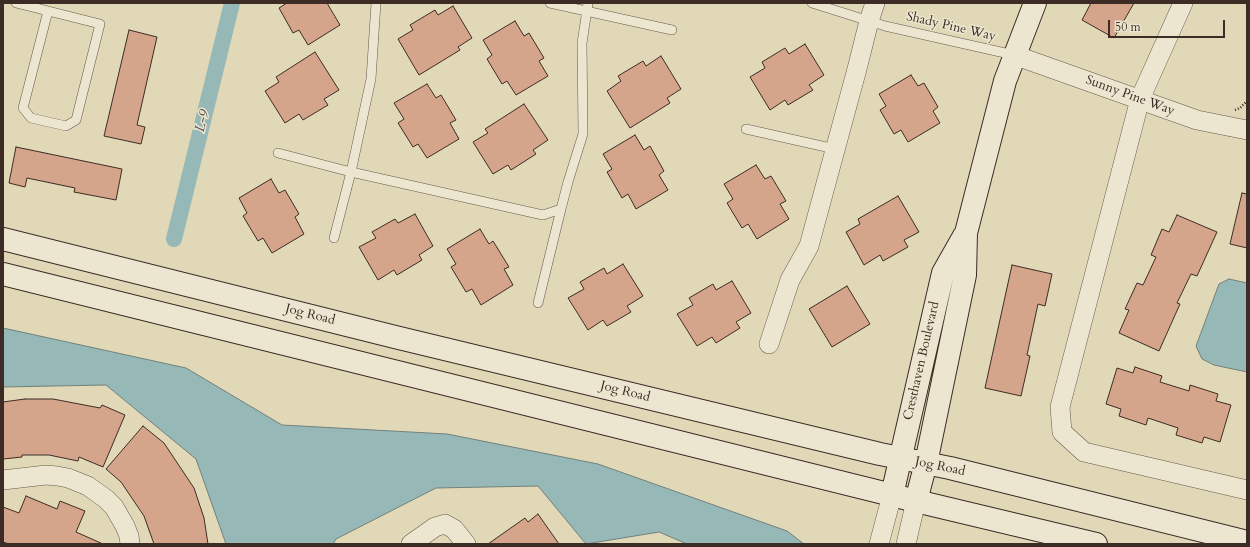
<!DOCTYPE html>
<html>
<head>
<meta charset="utf-8">
<style>
  body { margin:0 }
  #map { position:relative; width:1250px; height:547px; overflow:hidden; background:#e1d8b7; font-family:Cardo,serif }
  canvas { display:block }
  .frame { position:absolute; inset:0; border:4px solid #3d2c25; pointer-events:none }
  .scale { position:absolute; left:1108px; top:20px; width:117px; height:18px; box-sizing:border-box; border:2px solid #3d2c25; border-top:0; padding-left:5px; font-size:12px; line-height:14px; white-space:nowrap; color:#3d2c25; -webkit-text-stroke:3px #ece6d0; paint-order:stroke }
</style>
</head>
<body>
<div id="map">
<canvas width="1250" height="547"></canvas>
<div class="frame"></div>
<div class="scale">50 m</div>
</div>
<script>
const ctx = document.querySelector('canvas').getContext('2d');
ctx.lineJoin = 'round';
function fillPath(path, color) {
  ctx.fillStyle = color;
  ctx.fill(path, 'evenodd');
}
function shape(rows) {
  const path = new Path2D();
  for (const r of rows) {
    path.moveTo(r[0], r[1]);
    for (let i = 2; i < r.length; i += 2) path.lineTo(r[i], r[i + 1]);
  }
  return path;
}
function stroke(path, color, width, dash) {
  ctx.strokeStyle = color;
  ctx.lineWidth = width;
  ctx.lineCap = dash ? 'butt' : 'round';
  ctx.setLineDash(dash || []);
  ctx.stroke(path);
}
function drawText(font, color, halo, rows, align = 'center') {
  ctx.font = font + ' Cardo,serif';
  ctx.lineWidth = 3;
  ctx.setLineDash([]);
  ctx.textBaseline = 'middle';
  ctx.strokeStyle = halo;
  ctx.fillStyle = color;
  for (const [text, x, y, turn = 0] of rows) {
    ctx.save();
    ctx.translate(x, y);
    ctx.rotate((+turn || 0) * Math.PI / 180);
    ctx.textAlign = isNaN(turn) ? turn : align;
    if (halo) ctx.strokeText(text, 0, 0);
    ctx.fillText(text, 0, 0);
    ctx.restore();
  }
}
const water = shape([
  [1229,279,1247,283,1247,372,1214,365,1202,359,1196,346,1219,284,1229,279],
  [3,328,186,368,282,425,447,434,598,464,787,531,804,544,687,544,659,532,586,544,538,486,436,488,336,539,333,544,226,544,196,459,106,385,3,387,3,328]
]);
fillPath(water, '#96b8b6');
stroke(water, '#72807c', 1);
stroke(shape([
  [174,239,232,3]
]), '#96b8b6', 16);
const building = shape([
  [287,3,327,3,340,25,308,45,299,30,293,33,279,8,287,3],
  [1091,3,1134,3,1114,38,1082,20,1091,3],
  [453,6,472,38,458,47,460,50,419,75,398,39,413,30,410,25,435,10,438,15,453,6],
  [515,21,524,36,529,33,544,58,539,61,548,76,516,95,507,81,502,84,487,59,492,55,483,40,515,21],
  [129,30,157,37,137,125,145,127,141,144,104,136,129,30],
  [805,44,824,75,809,85,813,90,788,105,785,100,770,110,750,77,765,68,762,62,785,48,789,54,805,44],
  [315,52,339,90,324,99,328,105,303,120,299,114,285,123,265,91,279,82,276,77,315,52],
  [661,56,681,89,667,98,670,103,630,128,607,91,621,81,618,76,643,61,646,66,661,56],
  [911,75,918,86,924,83,938,107,933,111,940,123,908,142,901,130,894,134,880,110,886,106,879,94,911,75],
  [427,84,436,98,441,95,456,120,450,123,459,139,427,158,418,144,413,147,398,123,404,119,394,103,427,84],
  [524,104,548,140,533,150,536,154,511,170,508,165,493,174,473,142,488,133,485,129,524,104],
  [635,135,644,150,650,146,664,171,659,175,668,190,636,209,628,194,622,198,607,172,612,169,603,154,635,135],
  [16,147,122,169,116,200,74,192,75,188,27,178,25,187,9,183,16,147],
  [756,165,765,179,771,176,786,201,780,204,789,219,757,239,748,224,742,228,727,203,733,199,724,184,756,165],
  [271,179,279,193,285,190,299,214,295,217,304,234,272,253,263,238,258,241,243,216,247,213,239,198,271,179],
  [1242,193,1247,194,1247,248,1230,244,1242,193],
  [898,196,919,232,904,240,908,247,883,261,880,255,864,265,846,232,860,224,858,219,898,196],
  [415,214,433,246,419,255,422,260,397,275,394,270,378,280,359,247,376,238,372,232,395,219,398,223,415,214],
  [1177,215,1217,232,1197,276,1191,274,1177,303,1180,304,1159,351,1119,333,1129,310,1125,309,1137,283,1143,285,1156,257,1151,255,1162,229,1169,232,1177,215],
  [480,229,489,244,493,241,509,267,504,269,513,285,481,305,472,289,466,292,451,267,456,264,447,249,480,229],
  [623,264,643,296,627,306,631,312,607,326,603,320,588,330,568,298,584,289,580,282,604,268,607,274,623,264],
  [1012,265,1052,274,1045,306,1038,304,1027,355,1030,356,1021,396,985,388,1012,265],
  [732,281,751,313,736,322,740,328,716,343,712,337,697,346,677,314,693,305,689,298,713,284,716,290,732,281],
  [847,286,870,324,832,347,809,309,847,286],
  [1135,367,1162,376,1160,382,1189,391,1190,385,1218,394,1216,401,1231,405,1220,442,1204,437,1202,443,1176,435,1178,428,1148,418,1146,425,1119,416,1121,409,1106,404,1117,368,1133,373,1135,367],
  [25,399,53,399,100,408,102,405,125,415,103,467,79,457,78,461,49,455,22,455,22,457,3,459,3,402,25,399],
  [143,426,164,443,194,488,204,518,208,544,154,544,144,516,121,482,106,469,143,426],
  [26,496,57,509,60,501,85,511,76,532,103,544,9,544,3,542,3,507,19,513,26,496],
  [538,514,559,544,488,544,525,518,528,522,538,514]
]);
fillPath(building, '#d4a48b');
stroke(building, '#3d2c25', 1);
const lane = shape([
  [16,3,100,24,76,120,66,126,31,118,23,108,48,11],
  [550,3,672,30],
  [812,3,885,26,1014,55],
  [746,129,835,149],
  [278,153,351,172,543,215,561,209,568,182,583,134,582,43,588,3],
  [334,238,351,172,371,79,376,3],
  [538,303,561,209]
]);
const street = shape([
  [1183,3,1140,99,1060,407,1062,432,1084,452,1247,490],
  [1014,55,1197,120,1247,130],
  [769,344,790,280,809,246,857,69,869,21,875,3],
  [3,480,46,475,57,476,68,478,88,486,106,499,114,507,125,526,129,536,130,544],
  [411,544,435,527,445,524,454,529,466,544],
  [879,544,892,495],
  [906,544,916,501]
]);
const secondary = shape([
  [3,239,395,337,880,454,950,468,1247,542],
  [3,274,916,501,1096,544],
  [892,495,943,273,964,236],
  [916,501,926,463,965,275,966,233,1005,81,1035,3]
]);
stroke(lane, '#66574a', 10);
stroke(street, '#66574a', 20);
stroke(secondary, '#3d2c25', 24);
stroke(shape([
  [1235,110,1240,108,1247,101]
]), '#3d2c25', 2.5, [1, 2]);
stroke(lane, '#ece6d0', 9);
stroke(street, '#ece6d0', 19);
stroke(secondary, '#ece6d0', 22);
drawText('13px', '#3d2c25', '#ece6d0', [
  ["Shady Pine Way",951,27,13],
  ["Sunny Pine Way",1130,96,20],
  ["Jog Road",310,315,14],
  ["Cresthaven Boulevard",922,361,-77],
  ["Jog Road",625,392,14],
  ["Jog Road",940,467,12]
]);
drawText('italic 14px', '#534f49', '#ece6d0', [
  ["L-9",203,121,-76]
]);
</script>
</body>
</html>
